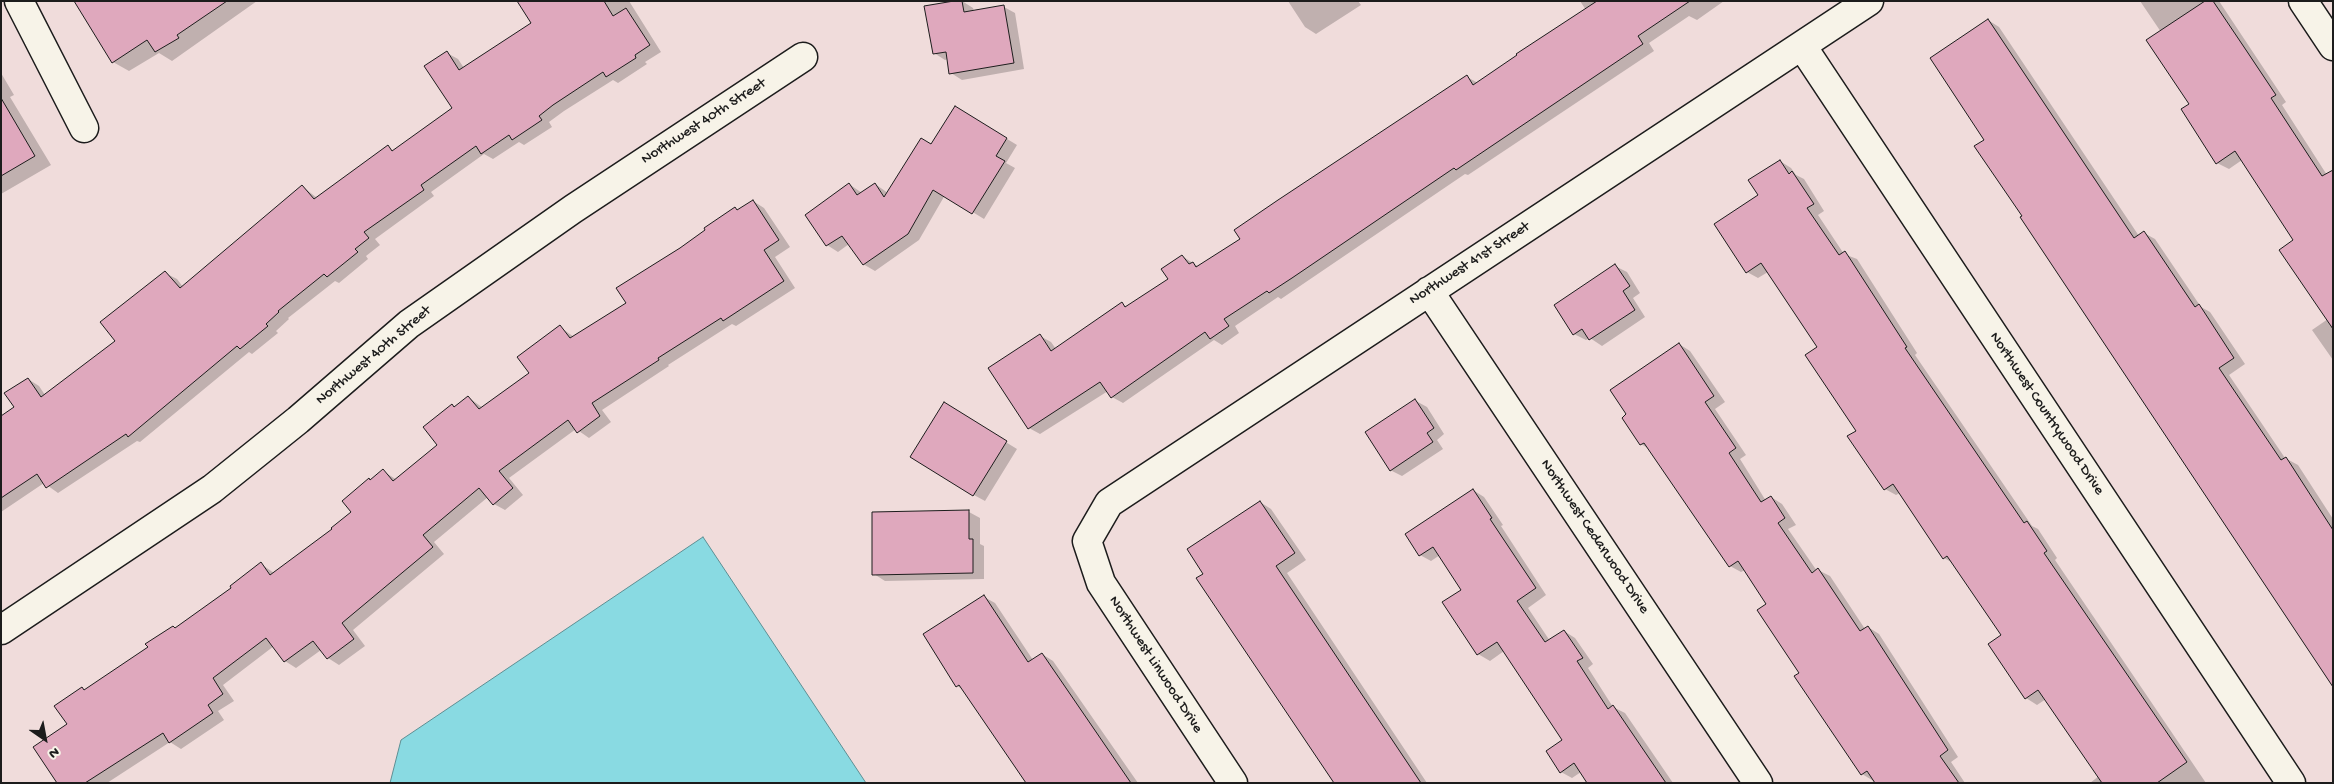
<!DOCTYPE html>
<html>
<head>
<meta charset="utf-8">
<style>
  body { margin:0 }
  #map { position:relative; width:2334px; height:784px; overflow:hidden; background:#f0dcdb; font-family:"Gochi Hand",sans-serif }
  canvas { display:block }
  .frame { position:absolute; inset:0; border:2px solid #1c1c1c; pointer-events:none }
  .north { position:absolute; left:20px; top:714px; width:50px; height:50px; -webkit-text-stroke:4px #f7f3e8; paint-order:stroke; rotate:147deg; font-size:14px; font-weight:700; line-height:20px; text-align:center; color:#1c1c1c }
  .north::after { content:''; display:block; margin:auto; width:18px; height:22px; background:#1c1c1c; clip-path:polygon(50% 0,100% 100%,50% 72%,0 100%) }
</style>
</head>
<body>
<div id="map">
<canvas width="2334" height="784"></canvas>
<div class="frame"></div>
<div class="north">N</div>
</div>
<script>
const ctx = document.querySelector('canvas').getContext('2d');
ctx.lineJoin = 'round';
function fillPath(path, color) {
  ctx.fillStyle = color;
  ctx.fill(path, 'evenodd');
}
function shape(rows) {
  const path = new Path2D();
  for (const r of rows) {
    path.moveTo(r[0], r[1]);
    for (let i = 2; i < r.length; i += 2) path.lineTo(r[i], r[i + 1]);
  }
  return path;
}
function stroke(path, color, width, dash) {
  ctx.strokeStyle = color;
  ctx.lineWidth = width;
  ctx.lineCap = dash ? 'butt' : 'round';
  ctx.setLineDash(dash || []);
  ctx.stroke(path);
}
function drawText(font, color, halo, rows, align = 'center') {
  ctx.font = font + ' "Gochi Hand",sans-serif';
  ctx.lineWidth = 4;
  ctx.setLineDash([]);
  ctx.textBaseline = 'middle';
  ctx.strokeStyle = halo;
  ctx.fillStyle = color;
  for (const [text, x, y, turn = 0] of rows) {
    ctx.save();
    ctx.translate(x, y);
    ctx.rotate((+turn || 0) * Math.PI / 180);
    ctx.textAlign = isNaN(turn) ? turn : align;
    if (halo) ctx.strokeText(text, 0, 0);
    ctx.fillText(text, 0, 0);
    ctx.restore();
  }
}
const water = shape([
  [703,537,866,783,390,783,401,740,703,537]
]);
fillPath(water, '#89dae2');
stroke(water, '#5d8e93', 1);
fillPath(shape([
  [75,1,257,1,172,61,159,53,129,71,113,62],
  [568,1,629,1,661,52,645,62,647,64,618,83,613,80,564,111,549,122,552,127,524,145,519,142,493,159,484,154,431,192,434,196,375,239,380,245,366,256,368,259,339,283,335,281,288,318,289,319,276,331,278,333,252,354,249,352,140,442,137,441,58,493,44,483,1,512,1,417,16,408,28,379,39,386,45,395,116,341,165,273,177,279,183,287,302,186,317,198,388,147,394,151,453,108,447,53,458,59,464,68],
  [962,1,973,8,974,11,1004,7,1015,13,1024,69,962,80,951,73,948,59,945,60,934,53,926,7],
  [1288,1,1358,1,1361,5,1316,34,1305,27],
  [1580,1,1724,1,1697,20,1689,16,1649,43,1654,51,1468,175,1465,174,1303,284,1281,299,1278,297,1235,326,1239,333,1222,345,1214,340,1123,403,1112,397,1108,391,1040,434,1029,428,1040,336,1051,342,1056,349,1122,304,1127,307,1170,279,1182,256,1199,267,1242,239,1467,77,1478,83,1586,10],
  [2140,1,2219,1,2286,102,2282,105,2327,175,2333,176,2333,360,2312,330,2328,319,2295,241,2242,160,2229,169,2217,163,2161,32],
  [1988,20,1999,27,2139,236,2144,233,2155,239,2201,307,2210,312,2245,364,2229,375,2285,458,2298,465,2333,519,2333,683,1986,140],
  [1,73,14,95,10,97,51,165,1,194],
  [966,114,1017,145,1006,163,1015,168,984,219,945,195,919,240,875,271,863,264,849,244,838,252,827,245,849,184,862,193,875,184,888,193,931,145],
  [1780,161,1791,168,1796,175,1804,179,1824,211,1818,215,1844,254,1857,259,1917,353,1915,355,2032,526,2038,529,2057,558,2055,560,2206,783,2090,783,2099,776,2046,699,2037,705,2026,698,2003,635,1955,564,1944,558,1900,493,1896,495,1885,489,1819,347,1768,272,1758,278,1747,272,1760,195],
  [753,201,764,208,790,247,775,257,795,288,736,326,732,324,668,365,669,366,602,410,611,422,589,438,576,429,509,478,523,495,505,510,494,504,488,497,434,542,444,554,353,630,365,646,339,665,328,658,321,650,296,668,285,661,274,646,223,685,234,701,218,711,224,720,181,749,170,742,107,783,59,783,68,725,82,689,86,690,176,629,233,588,261,564,274,573,334,530,353,512,371,481,383,471,397,480,439,445,452,405,456,407,468,397,483,408,531,373,560,327,574,337,628,303,680,249,735,209,738,210],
  [1615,266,1627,272,1640,293,1633,298,1645,317,1602,346,1590,338,1586,340,1574,334],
  [1679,344,1690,351,1725,402,1715,409,1746,455,1740,459,1766,501,1771,497,1782,504,1796,525,1788,529,1817,571,1818,570,1830,576,1865,629,1868,627,1879,634,1958,757,1951,762,1965,783,1877,783,1862,774,1801,673,1768,604,1745,570,1741,572,1730,566,1649,449,1641,444],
  [1416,401,1427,407,1444,434,1437,440,1443,449,1402,476,1390,470],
  [955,411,1017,449,985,501,974,495],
  [1473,490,1484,497,1503,525,1501,526,1546,595,1528,608,1550,641,1564,631,1575,638,1593,664,1588,668,1613,707,1625,713,1673,783,1588,783,1581,772,1572,778,1561,772,1564,740,1504,651,1490,661,1478,654,1444,603,1463,590,1440,555,1431,561,1420,555],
  [1260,502,1271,509,1306,560,1287,573,1427,783,1334,783,1205,574],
  [969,512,980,518,980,544,984,546,984,579,885,581,874,574],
  [984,597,995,603,1033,660,1042,654,1053,661,1138,783,1027,783,964,690,957,686]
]), '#0003');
const building = shape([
  [74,1,227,1,177,35,179,38,155,52,147,40,112,63,74,1],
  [517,1,604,1,613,16,626,8,650,45,635,55,636,58,606,77,603,72,553,105,539,116,542,120,512,140,509,135,481,154,476,146,421,185,424,190,364,232,369,238,355,249,358,252,327,277,324,274,278,311,279,312,266,324,268,326,240,349,237,346,128,437,126,434,46,488,37,474,1,498,1,416,14,407,4,393,28,378,41,397,115,341,100,322,165,271,180,288,302,185,314,199,388,145,392,151,452,108,424,66,447,51,459,70,531,23,517,1],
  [954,1,962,1,964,12,1004,5,1014,63,949,74,946,52,933,54,924,6,954,1],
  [1597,1,1690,1,1638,36,1643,44,1456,170,1454,168,1292,278,1269,293,1267,291,1224,319,1229,326,1210,339,1205,332,1111,398,1100,382,1028,429,988,368,1040,334,1051,351,1122,302,1125,307,1168,279,1161,269,1182,255,1189,264,1193,262,1196,267,1240,239,1234,230,1278,200,1467,75,1473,85,1517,55,1516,54,1597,1],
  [2205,1,2213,1,2246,50,2276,95,2271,98,2322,176,2333,170,2333,329,2279,250,2293,240,2235,151,2216,164,2181,109,2189,104,2146,40,2205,1],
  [1988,19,2134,238,2144,231,2195,307,2199,304,2234,358,2219,368,2281,460,2286,457,2333,530,2333,687,2020,217,2022,216,1974,146,1984,140,1930,58,1988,19],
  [1,98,35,156,1,176,1,98],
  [955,106,1007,138,996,156,1005,161,972,214,933,190,908,234,863,265,842,236,826,246,805,215,849,183,857,195,875,183,884,197,921,138,931,144,955,106],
  [1780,160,1789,174,1792,171,1814,204,1807,208,1839,255,1845,251,1907,347,1905,348,2024,523,2027,521,2047,551,2044,553,2187,762,2157,783,2102,783,2038,690,2025,699,1988,644,2001,635,1947,556,1943,559,1893,484,1884,490,1847,436,1856,431,1805,355,1817,347,1761,263,1746,273,1714,224,1758,195,1748,180,1780,160],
  [753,200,779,240,764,250,784,281,723,321,721,318,658,358,659,360,592,403,600,416,577,433,568,420,499,471,513,488,493,505,479,488,423,535,433,547,342,623,354,639,327,659,313,641,284,662,266,638,213,678,223,694,208,705,213,713,169,743,163,733,85,783,57,783,33,747,67,724,54,706,82,687,84,690,148,647,145,644,173,626,175,628,231,588,230,586,261,562,270,575,332,529,331,528,351,512,342,501,369,478,370,480,383,469,393,481,437,445,423,427,452,404,454,407,468,396,479,409,529,373,517,357,560,325,570,338,626,303,616,288,680,248,705,230,704,228,735,207,737,210,753,200],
  [1615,264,1630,286,1623,291,1635,310,1589,340,1582,329,1573,335,1554,305,1615,264],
  [1679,343,1714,396,1705,402,1736,448,1729,453,1761,502,1771,496,1785,518,1778,523,1812,573,1818,568,1860,631,1868,626,1948,750,1940,756,1959,783,1875,783,1867,771,1861,775,1794,676,1799,673,1757,610,1766,604,1738,561,1729,567,1644,443,1640,445,1622,418,1626,414,1610,390,1679,343],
  [1415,399,1434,428,1427,433,1433,442,1390,471,1365,432,1415,399],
  [944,402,1007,441,973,496,910,457,944,402],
  [1473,489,1492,518,1490,519,1536,588,1517,601,1545,642,1564,630,1583,658,1577,661,1608,709,1613,705,1666,783,1587,783,1574,763,1560,773,1546,751,1562,740,1497,642,1477,655,1442,602,1461,590,1433,547,1419,556,1405,534,1473,489],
  [1260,501,1295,553,1276,566,1421,783,1334,783,1196,578,1203,574,1187,549,1260,501],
  [969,510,969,539,973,539,973,573,872,575,872,512,969,510],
  [984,595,1028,662,1042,653,1131,783,1026,783,959,685,956,687,923,634,984,595]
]);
fillPath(building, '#dfa8bd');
stroke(building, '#1c1c1c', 1);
const street = shape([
  [19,1,84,128],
  [2303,1,2333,46],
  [1802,46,2291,783],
  [1429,291,1758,783],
  [1,630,212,489,298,420,409,324,573,209,803,57],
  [1233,783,1101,583,1087,541,1109,503,1869,1]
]);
stroke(street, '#1c1c1c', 31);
stroke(street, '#f7f3e8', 28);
drawText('15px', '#1c1c1c', '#f7f3e8', [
  ["Northwest 40th Street",704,122,-33],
  ["Northwest 41st Street",1470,264,-33],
  ["Northwest 40th Street",374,356,-40],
  ["Northwest Countrywood Drive",2046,414,56],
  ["Northwest Cedarwood Drive",1594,537,56],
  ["Northwest Linwood Drive",1155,665,57]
]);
</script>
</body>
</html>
